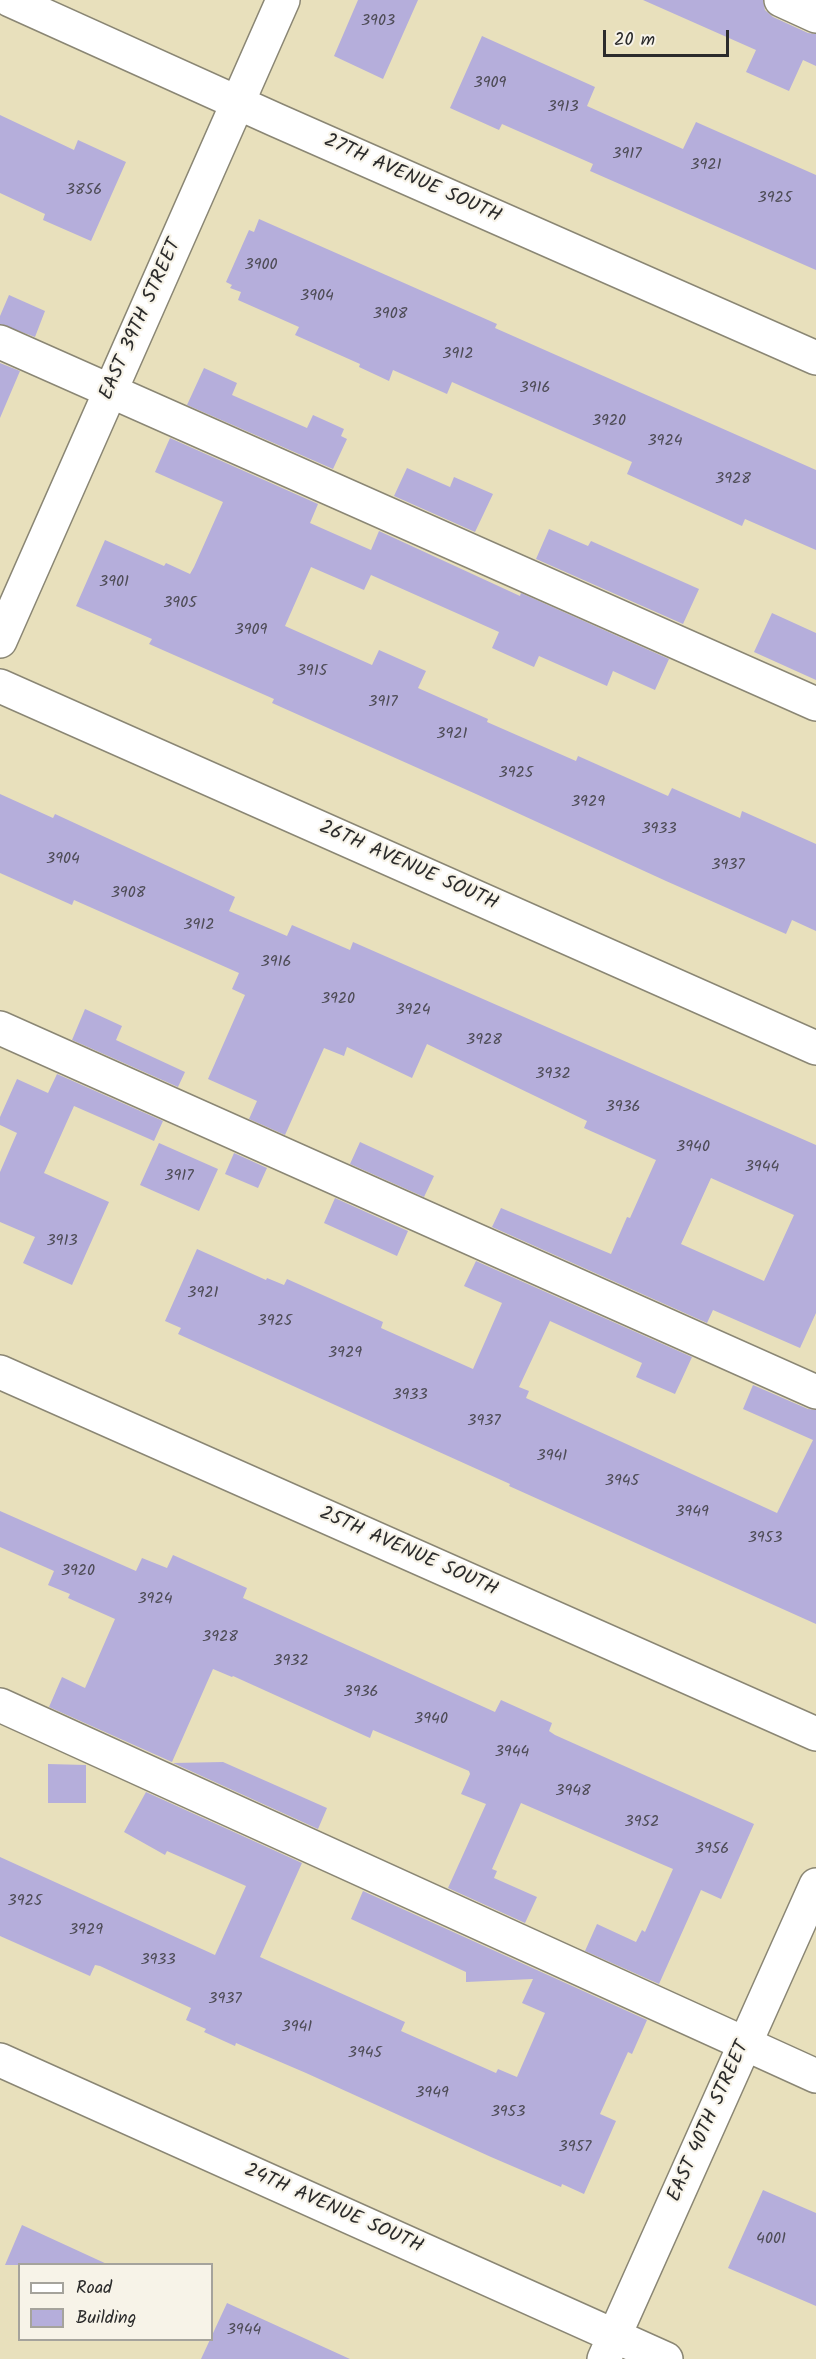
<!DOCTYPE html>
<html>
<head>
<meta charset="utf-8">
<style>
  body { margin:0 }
  #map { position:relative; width:816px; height:2359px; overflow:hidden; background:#e8e0bc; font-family:Kalam,sans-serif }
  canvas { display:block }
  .legend { position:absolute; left:18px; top:2263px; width:195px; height:78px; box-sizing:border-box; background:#f7f3e8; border:2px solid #a5a39c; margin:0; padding:8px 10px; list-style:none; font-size:18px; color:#2b2b2b }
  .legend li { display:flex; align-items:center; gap:12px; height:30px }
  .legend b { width:30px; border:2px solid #a5a39c }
  .scale { position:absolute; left:603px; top:30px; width:126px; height:27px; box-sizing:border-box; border:3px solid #2b2b2b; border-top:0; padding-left:8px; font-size:18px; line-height:21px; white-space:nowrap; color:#2b2b2b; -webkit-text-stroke:4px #f7f3e8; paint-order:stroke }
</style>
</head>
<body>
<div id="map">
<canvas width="816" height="2359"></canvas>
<ul class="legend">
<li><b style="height:8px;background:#fff"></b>Road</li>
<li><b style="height:16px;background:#b5aedb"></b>Building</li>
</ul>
<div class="scale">20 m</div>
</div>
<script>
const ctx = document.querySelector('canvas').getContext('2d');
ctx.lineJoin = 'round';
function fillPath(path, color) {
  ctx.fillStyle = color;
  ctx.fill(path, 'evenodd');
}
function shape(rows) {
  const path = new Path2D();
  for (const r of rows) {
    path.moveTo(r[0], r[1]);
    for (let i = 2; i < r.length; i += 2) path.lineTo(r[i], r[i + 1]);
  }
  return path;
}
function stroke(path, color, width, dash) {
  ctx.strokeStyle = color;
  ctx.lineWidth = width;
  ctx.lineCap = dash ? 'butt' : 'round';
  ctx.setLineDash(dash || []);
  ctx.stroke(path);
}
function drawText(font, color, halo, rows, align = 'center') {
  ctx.font = font + ' Kalam,sans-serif';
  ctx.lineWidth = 4.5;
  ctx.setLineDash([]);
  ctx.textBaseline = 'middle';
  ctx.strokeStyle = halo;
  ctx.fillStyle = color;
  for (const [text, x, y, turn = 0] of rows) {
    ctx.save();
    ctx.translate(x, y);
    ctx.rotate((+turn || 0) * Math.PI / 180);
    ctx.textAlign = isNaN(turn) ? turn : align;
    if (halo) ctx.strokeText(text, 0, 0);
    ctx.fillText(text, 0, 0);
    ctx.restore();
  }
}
fillPath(shape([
  [358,0,418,0,383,79,334,56],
  [643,0,763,0,765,10,773,17,808,33,816,34,816,66,803,60,789,91,746,72,756,50],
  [482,36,595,87,587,106,683,149,696,122,816,175,816,270,590,171,593,164,502,124,499,130,450,108],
  [0,115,74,150,78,140,126,162,91,241,43,220,45,214,0,193],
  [259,219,497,324,495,328,816,470,816,550,745,519,742,526,627,474,632,462,452,382,447,394,393,370,389,381,359,367,360,364,295,335,299,327,238,300,241,292,230,288,232,285,226,282,249,230,254,232],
  [9,295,45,311,35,337,0,324,0,316],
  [0,363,20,371,0,418],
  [204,368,237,383,232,395,307,428,313,415,344,429,341,436,347,439,333,469,187,405],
  [170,438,318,504,310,523,371,550,379,531,520,596,521,593,669,659,655,690,613,671,607,686,539,656,534,667,492,648,499,632,371,575,364,590,311,567,285,626,372,665,379,650,426,671,418,688,488,719,487,722,576,761,578,756,668,796,672,788,740,818,742,811,816,844,816,931,792,920,786,934,666,881,476,794,272,703,274,699,149,644,152,639,76,606,105,540,164,566,166,563,190,574,194,567,223,502,155,472],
  [407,468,450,487,454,477,493,494,475,532,394,496],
  [549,529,588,546,591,541,699,589,683,624,536,559],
  [772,613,816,633,816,680,754,652],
  [0,794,53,818,55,814,235,897,229,911,287,936,292,925,350,950,353,942,816,1145,816,1313,800,1348,713,1310,707,1323,492,1227,501,1208,611,1254,627,1217,630,1218,656,1160,584,1128,587,1121,427,1044,412,1078,347,1047,344,1056,324,1048,285,1135,249,1119,257,1101,208,1079,245,995,232,989,239,973,74,900,72,905,0,873],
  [711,1178,794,1215,764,1281,681,1244],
  [85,1009,122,1026,116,1040,185,1072,178,1087,72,1040],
  [57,1074,163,1121,154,1141,74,1106,44,1173,109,1202,72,1285,23,1263,35,1237,0,1222,0,1172,17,1133,0,1125,0,1117,17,1079,48,1093],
  [360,1142,434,1176,424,1197,350,1164],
  [159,1143,218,1169,199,1211,140,1185],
  [234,1153,267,1168,258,1188,225,1174],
  [335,1198,408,1231,397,1256,324,1223],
  [197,1249,266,1280,267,1278,284,1285,287,1279,383,1322,381,1328,473,1369,502,1303,464,1286,476,1261,692,1357,675,1394,636,1377,642,1363,550,1321,519,1387,529,1391,526,1398,777,1513,813,1440,743,1409,753,1385,808,1409,816,1410,816,1624,509,1486,510,1484,178,1334,181,1328,165,1321],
  [0,1511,136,1571,142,1558,167,1568,173,1555,247,1588,243,1598,495,1712,501,1700,552,1723,549,1731,555,1735,754,1824,721,1899,701,1890,659,1984,585,1951,597,1924,636,1942,642,1930,645,1932,673,1869,521,1803,492,1869,497,1871,494,1878,537,1897,525,1923,448,1888,486,1804,461,1794,470,1774,469,1771,373,1730,370,1738,233,1676,232,1677,213,1669,172,1762,49,1707,62,1677,85,1688,115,1619,68,1598,70,1594,48,1585,54,1571,0,1547],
  [223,1762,327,1808,318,1829,173,1763],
  [48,1764,86,1765,86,1803,48,1803],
  [146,1792,302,1863,260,1957,405,2022,401,2031,496,2073,498,2069,517,2077,545,2013,522,2003,533,1979,466,1982,466,1972,351,1919,363,1891,647,2020,632,2054,628,2052,600,2114,616,2121,584,2194,562,2184,561,2187,491,2157,306,2073,236,2043,235,2046,204,2032,206,2029,186,2020,191,2008,100,1966,95,1965,90,1976,0,1936,0,1857,215,1955,246,1886,167,1851,165,1855,124,1832],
  [763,2190,816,2213,816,2306,728,2268],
  [22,2225,109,2265,5,2265],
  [227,2303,350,2359,201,2359]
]), '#b5aedb');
const minor = shape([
  [10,0,276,120,816,358],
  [781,0,816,16],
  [0,342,816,704],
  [0,641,283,0],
  [0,686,816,1048],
  [0,1028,816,1392],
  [0,1372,816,1734],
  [0,1705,816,2076],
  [0,2060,666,2359],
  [604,2359,816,1885]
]);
stroke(minor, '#8a8674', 36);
stroke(minor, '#fff', 33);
drawText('16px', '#4e4c57', null, [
  ["3903",378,22],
  ["3909",490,84],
  ["3913",563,108],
  ["3917",627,155],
  ["3921",706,166],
  ["3856",84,191],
  ["3925",775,199],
  ["3900",261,266],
  ["3904",317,297],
  ["3908",390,315],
  ["3912",458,355],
  ["3916",535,389],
  ["3920",609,422],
  ["3924",665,442],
  ["3928",733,480],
  ["3901",114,583],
  ["3905",180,604],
  ["3909",251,631],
  ["3915",312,672],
  ["3917",383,703],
  ["3921",452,735],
  ["3925",516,774],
  ["3929",588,803],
  ["3933",659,830],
  ["3904",63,860],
  ["3937",728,866],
  ["3908",128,894],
  ["3912",199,926],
  ["3916",276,963],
  ["3920",338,1000],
  ["3924",413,1011],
  ["3928",484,1041],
  ["3932",553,1075],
  ["3936",623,1108],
  ["3940",693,1148],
  ["3944",762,1168],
  ["3917",179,1177],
  ["3913",62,1242],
  ["3921",203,1294],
  ["3925",275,1322],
  ["3929",345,1354],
  ["3933",410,1396],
  ["3937",484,1422],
  ["3941",552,1457],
  ["3945",622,1482],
  ["3949",692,1513],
  ["3953",765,1539],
  ["3920",78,1572],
  ["3924",155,1600],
  ["3928",220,1638],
  ["3932",291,1662],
  ["3936",361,1693],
  ["3940",431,1720],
  ["3944",512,1753],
  ["3948",573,1792],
  ["3952",642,1823],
  ["3956",712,1850],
  ["3925",25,1902],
  ["3929",86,1931],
  ["3933",158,1961],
  ["3937",225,2000],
  ["3941",297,2028],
  ["3945",365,2054],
  ["3949",432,2094],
  ["3953",508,2113],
  ["3957",575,2148],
  ["4001",771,2240],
  ["3944",244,2331]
]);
drawText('20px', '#2b2b2b', '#f7f3e8', [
  ["27TH AVENUE SOUTH",412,180,24],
  ["EAST 39TH STREET",142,320,-66],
  ["26TH AVENUE SOUTH",408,867,24],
  ["25TH AVENUE SOUTH",408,1553,24],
  ["EAST 40TH STREET",710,2122,-66],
  ["24TH AVENUE SOUTH",333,2210,24]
]);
</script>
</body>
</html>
